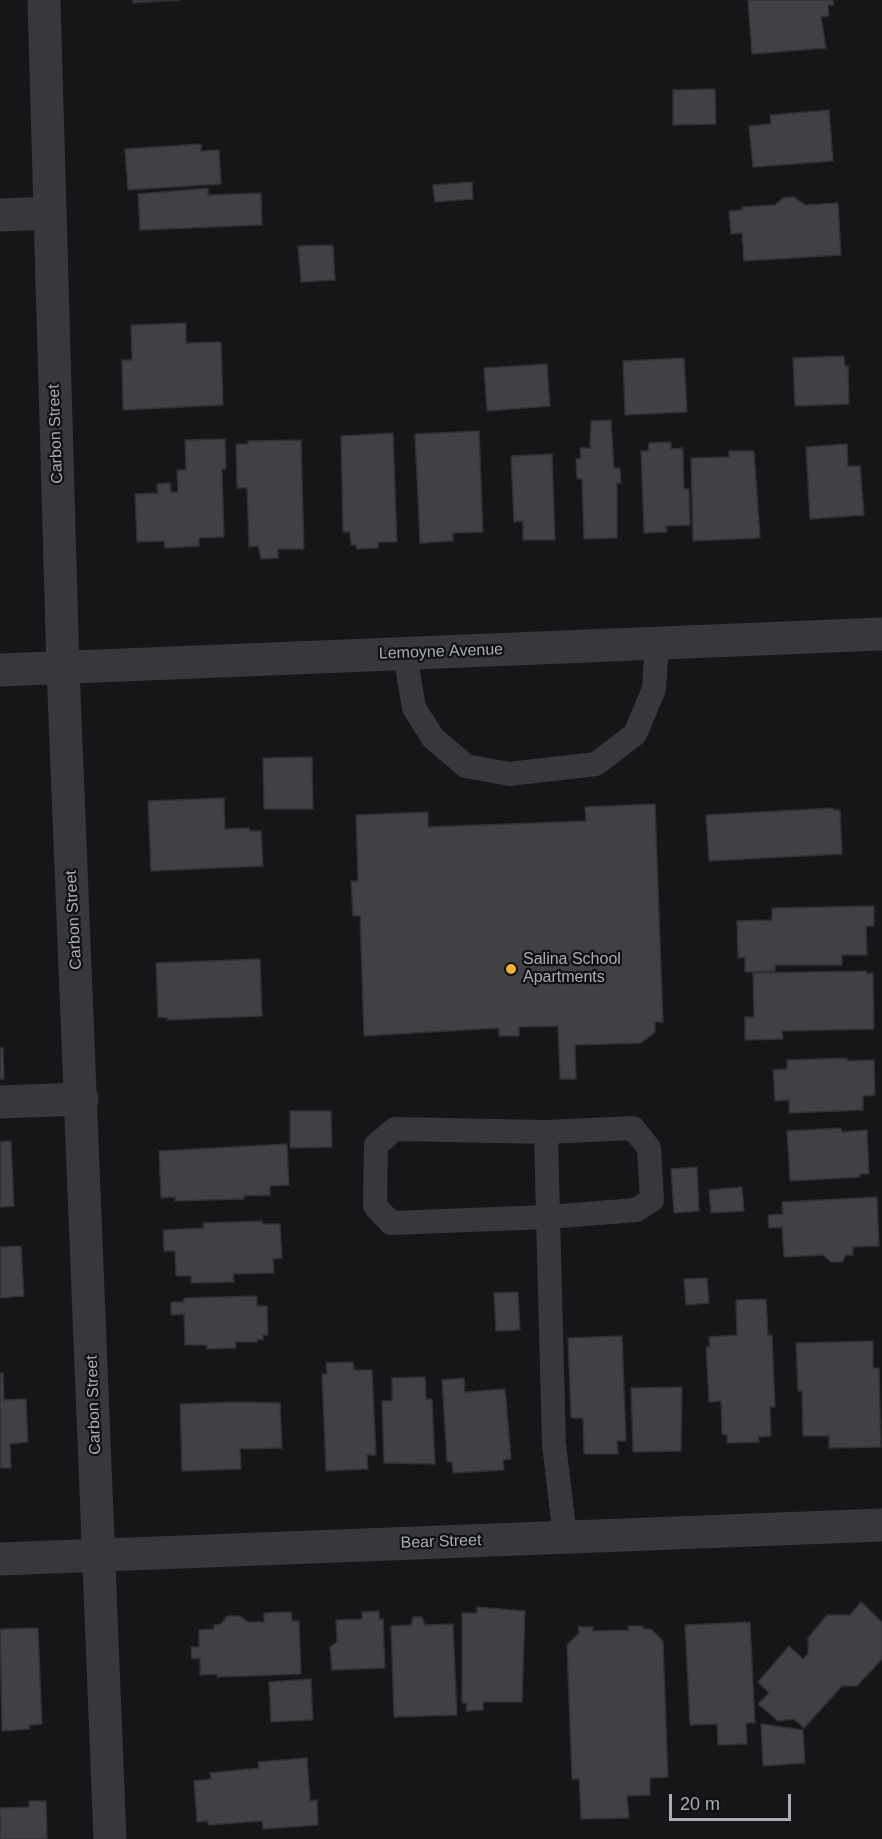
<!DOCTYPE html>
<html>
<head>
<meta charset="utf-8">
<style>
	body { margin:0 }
	#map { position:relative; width:882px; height:1839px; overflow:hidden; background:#161618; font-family:Arial,sans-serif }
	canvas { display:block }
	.scale { position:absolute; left:669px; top:1794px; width:122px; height:27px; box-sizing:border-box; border:3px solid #a8adb8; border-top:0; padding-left:8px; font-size:18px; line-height:21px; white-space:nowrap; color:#a8adb8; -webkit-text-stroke:4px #111113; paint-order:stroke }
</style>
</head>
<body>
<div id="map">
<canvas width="882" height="1839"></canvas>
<div class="scale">20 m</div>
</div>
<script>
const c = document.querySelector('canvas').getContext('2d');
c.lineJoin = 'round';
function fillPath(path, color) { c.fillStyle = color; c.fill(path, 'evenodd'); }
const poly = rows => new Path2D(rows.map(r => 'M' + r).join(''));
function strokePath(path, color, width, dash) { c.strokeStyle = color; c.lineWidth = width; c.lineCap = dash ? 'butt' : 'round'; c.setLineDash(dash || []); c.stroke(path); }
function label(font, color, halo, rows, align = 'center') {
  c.font = font + ' Arial,sans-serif'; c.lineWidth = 4.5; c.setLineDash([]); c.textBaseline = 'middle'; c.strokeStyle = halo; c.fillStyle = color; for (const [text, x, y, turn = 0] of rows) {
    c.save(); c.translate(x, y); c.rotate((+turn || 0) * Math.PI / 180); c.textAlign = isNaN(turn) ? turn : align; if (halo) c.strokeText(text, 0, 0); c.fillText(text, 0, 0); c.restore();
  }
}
const building = poly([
	[133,0,181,0,133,3,133,0],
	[748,0,833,0,834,5,828,5,829,16,821,17,826,48,752,54,748,0],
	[715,89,716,124,673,125,673,90,715,89],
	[829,110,833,161,753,167,749,126,771,124,770,115,829,110],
	[201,144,201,151,219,150,221,184,128,190,125,149,201,144],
	[472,182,473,199,435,202,433,185,472,182],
	[208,188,208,195,261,193,262,225,140,230,138,194,208,188],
	[794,197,805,205,838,203,841,255,744,261,742,233,731,234,729,211,742,210,742,207,775,205,783,198,794,197],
	[333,245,335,280,301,282,298,246,333,245],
	[186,323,186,343,221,342,223,405,123,410,122,360,132,360,131,325,186,323],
	[844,356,845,366,848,366,849,404,795,406,793,358,844,356],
	[684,358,687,412,625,415,623,361,684,358],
	[547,364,550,406,487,411,484,368,547,364],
	[611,420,614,468,620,468,621,483,617,483,617,538,584,539,582,479,577,479,576,459,581,458,580,448,590,448,591,421,611,420],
	[479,431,483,532,453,533,453,541,420,543,415,434,479,431],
	[393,433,397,542,378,542,378,548,357,549,356,545,351,545,350,532,343,532,341,436,393,433],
	[225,439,226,469,222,469,224,537,199,538,199,546,165,548,164,541,137,542,135,494,158,493,157,484,170,483,171,492,178,492,177,470,186,470,185,440,225,439],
	[301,440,304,549,278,549,278,558,261,559,258,546,249,547,247,488,237,488,236,444,248,444,248,441,301,440],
	[671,442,671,449,683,448,684,489,689,489,690,525,666,526,667,532,644,533,641,451,648,451,649,443,671,442],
	[847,444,848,466,860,466,864,515,810,519,806,447,847,444],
	[729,451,754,451,760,538,693,541,691,458,729,457,729,451],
	[552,454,555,540,523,540,523,521,514,522,511,456,552,454],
	[312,757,313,809,264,809,263,758,312,757],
	[224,798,225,829,249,828,250,831,261,831,263,866,151,871,148,801,224,798],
	[655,804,663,1022,655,1022,655,1032,641,1043,575,1045,576,1079,560,1079,558,1026,519,1027,519,1036,499,1036,499,1028,364,1036,360,916,353,916,351,881,358,881,356,815,428,812,428,827,586,821,585,807,655,804],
	[833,808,833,810,840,810,842,854,709,861,706,815,833,808],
	[874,906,874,926,866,926,867,955,842,955,842,965,775,965,775,971,745,972,745,957,738,958,737,921,772,920,772,908,874,906],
	[260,959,262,1016,167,1020,168,1018,158,1017,156,963,260,959],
	[867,971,867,974,873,973,874,1029,782,1031,783,1039,745,1040,745,1017,754,1017,753,973,867,971],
	[0,1048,3,1048,4,1079,0,1079,0,1048],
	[848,1058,847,1061,874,1060,875,1095,863,1096,863,1110,789,1113,789,1100,775,1101,773,1070,787,1069,787,1060,848,1058],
	[290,1111,331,1111,332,1147,290,1148,290,1111],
	[841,1128,842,1132,867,1130,869,1174,860,1174,860,1177,790,1181,787,1131,841,1128],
	[11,1141,14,1206,0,1207,0,1142,11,1141],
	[287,1144,289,1185,270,1186,270,1195,244,1196,244,1199,175,1201,175,1197,161,1198,159,1151,287,1144],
	[697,1167,699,1211,674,1213,671,1169,697,1167],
	[742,1187,744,1211,711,1213,709,1190,742,1187],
	[877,1197,879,1246,853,1247,853,1255,846,1255,842,1262,831,1262,823,1255,784,1257,782,1227,769,1228,768,1215,783,1214,782,1202,877,1197],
	[262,1221,262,1224,280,1224,282,1258,273,1259,274,1273,233,1274,234,1282,191,1283,191,1276,176,1276,175,1251,164,1251,163,1230,204,1228,203,1223,262,1221],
	[21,1246,24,1296,0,1298,0,1247,21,1246],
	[707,1278,709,1303,686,1305,684,1279,707,1278],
	[518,1292,520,1330,496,1331,494,1293,518,1292],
	[257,1296,257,1306,267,1306,268,1335,263,1335,263,1340,257,1339,257,1342,235,1342,236,1348,207,1349,207,1345,185,1345,184,1314,171,1315,171,1302,184,1302,184,1298,257,1296],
	[766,1299,768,1335,772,1335,775,1407,770,1407,771,1436,758,1437,759,1442,727,1443,727,1435,722,1434,721,1401,709,1402,706,1347,710,1347,709,1337,737,1335,736,1300,766,1299],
	[622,1336,626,1441,617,1441,618,1454,584,1454,583,1418,571,1418,568,1338,622,1336],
	[873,1341,873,1368,879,1368,881,1447,829,1448,829,1436,803,1436,802,1391,798,1391,796,1343,873,1341],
	[353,1362,354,1370,372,1370,376,1455,367,1455,368,1469,326,1471,322,1374,327,1374,326,1363,353,1362],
	[0,1373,3,1373,4,1400,26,1399,28,1442,10,1444,11,1468,0,1468,0,1373],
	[425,1377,426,1399,432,1399,435,1464,384,1463,382,1401,392,1401,392,1378,425,1377],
	[464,1378,465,1392,505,1389,511,1459,503,1460,504,1470,453,1473,452,1462,447,1462,442,1380,464,1378],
	[682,1387,681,1451,633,1452,631,1388,682,1387],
	[238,1402,280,1403,282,1448,240,1449,241,1469,182,1471,180,1404,238,1402],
	[861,1602,882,1622,882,1659,857,1686,842,1686,804,1728,794,1719,778,1721,758,1704,769,1693,758,1682,789,1646,803,1659,808,1654,808,1638,827,1615,850,1615,861,1602],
	[477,1607,525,1611,522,1702,483,1702,483,1710,466,1711,467,1703,462,1703,462,1613,477,1613,477,1607],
	[379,1611,379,1619,383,1619,385,1668,332,1670,330,1647,337,1642,336,1620,362,1619,362,1612,379,1611],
	[291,1612,292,1621,299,1621,301,1674,217,1677,217,1674,200,1675,200,1658,192,1659,191,1647,199,1647,199,1630,214,1629,214,1625,221,1624,227,1616,240,1616,248,1622,264,1622,264,1613,291,1612],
	[413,1617,422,1617,425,1625,453,1624,457,1715,394,1717,391,1626,411,1625,413,1617],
	[750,1622,755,1723,746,1723,747,1744,718,1745,717,1724,690,1725,685,1625,750,1622],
	[628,1626,643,1626,643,1629,651,1629,663,1641,668,1777,650,1778,650,1795,627,1796,629,1818,581,1819,579,1779,572,1779,567,1645,579,1633,578,1627,593,1627,593,1631,629,1630,628,1626],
	[38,1628,42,1724,29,1725,30,1729,2,1731,0,1629,38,1628],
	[311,1679,313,1720,271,1722,269,1682,311,1679],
	[761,1724,803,1730,805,1763,763,1766,761,1724],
	[307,1758,310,1801,317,1800,318,1825,263,1829,262,1821,208,1825,208,1821,197,1822,194,1781,211,1779,210,1773,259,1768,258,1762,307,1758],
	[29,1801,46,1801,47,1839,0,1839,0,1808,29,1807,29,1801]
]);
fillPath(building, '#404145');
strokePath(building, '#303034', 1.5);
strokePath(poly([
	[405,654,414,708,433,738,466,766,509,774,596,764,635,734,654,689,657,643],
	[546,1132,395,1129,376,1145,375,1206,391,1223,548,1217,636,1210,652,1200,649,1148,633,1128,546,1132,548,1217,554,1444,565,1537]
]), '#37383d', 24);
strokePath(poly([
	[44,0,63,668,110,1839],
	[0,215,50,213],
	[0,670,882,634],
	[0,1102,82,1099],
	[0,1559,882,1525]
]), '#37383d', 33);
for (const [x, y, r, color] of [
	[511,969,6,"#f2b134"]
]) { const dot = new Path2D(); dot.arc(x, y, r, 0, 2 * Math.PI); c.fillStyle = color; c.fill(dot); strokePath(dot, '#111113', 2); }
label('16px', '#a8adb8', '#111113', [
	["Carbon Street",56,434,-92],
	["Lemoyne Avenue",441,652,-2],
	["Carbon Street",74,920,-93],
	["Carbon Street",94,1405,-92],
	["Bear Street",441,1542,-2]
]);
label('16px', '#a8adb8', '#111113', [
	["Salina School",523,960],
	["Apartments",523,978]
], 'left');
</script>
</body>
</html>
